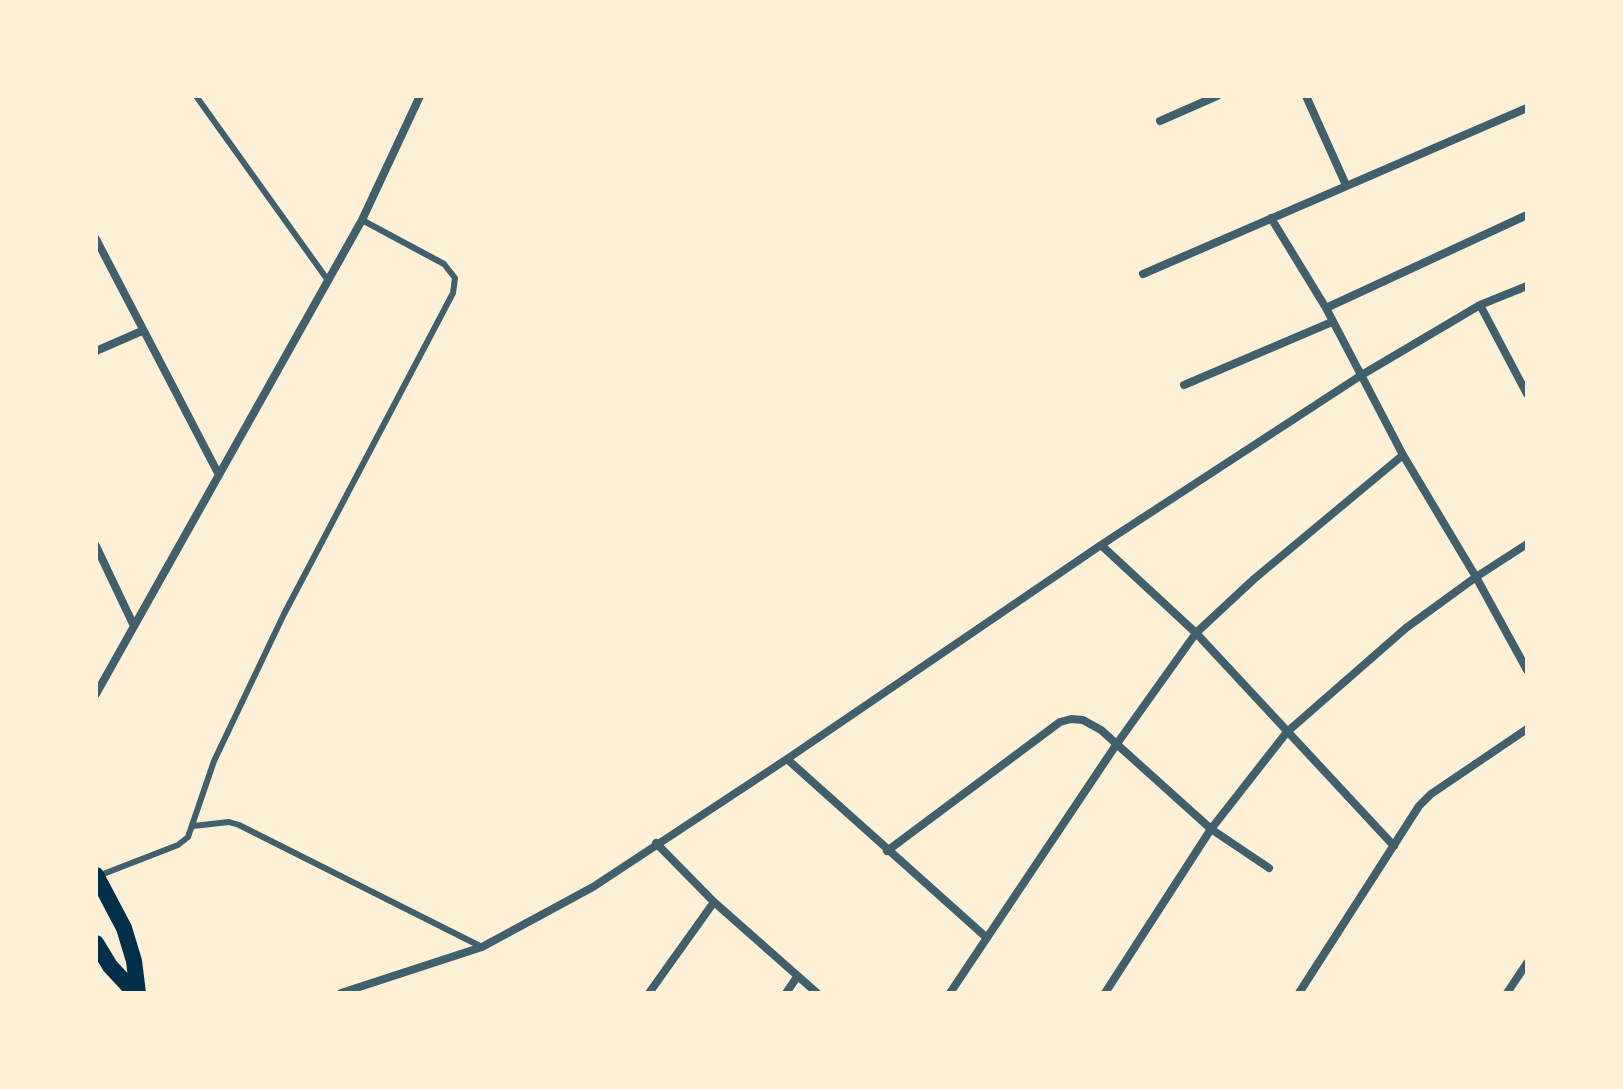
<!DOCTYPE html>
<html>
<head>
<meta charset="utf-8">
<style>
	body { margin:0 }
	#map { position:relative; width:1623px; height:1089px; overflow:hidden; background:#fdf0d5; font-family:Raleway,sans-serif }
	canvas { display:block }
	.frame { position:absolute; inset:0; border:98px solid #fdf0d5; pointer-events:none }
</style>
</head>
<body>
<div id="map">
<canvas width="1623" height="1089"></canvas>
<div class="frame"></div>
</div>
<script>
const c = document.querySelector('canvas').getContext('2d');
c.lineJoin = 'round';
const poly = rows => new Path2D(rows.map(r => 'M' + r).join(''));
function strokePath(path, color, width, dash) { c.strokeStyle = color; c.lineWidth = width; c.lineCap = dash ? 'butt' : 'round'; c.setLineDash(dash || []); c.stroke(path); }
strokePath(poly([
	[196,96,327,279],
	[193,826,229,822,239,825,482,947],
	[98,876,178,845,188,837,214,761,284,614,453,293,455,278,444,264,362,220]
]), '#3f606c', 6);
strokePath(poly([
	[1306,96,1346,185],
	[1160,121,1217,96],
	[1271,218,1326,308,1403,455,1476,577,1527,670],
	[96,239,219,475],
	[1143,274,1527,108],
	[1480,305,1527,394],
	[1326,308,1527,215],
	[96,351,142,331],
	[1184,385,1332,322],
	[1101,545,1196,633,1394,846],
	[96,546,134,626],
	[96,694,362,220,420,96],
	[787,759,987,938],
	[656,843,714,902,817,993],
	[887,851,1060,722,1071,719,1083,720,1101,730,1211,829,1269,868],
	[341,993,482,947,593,887,787,759,1101,545,1360,376,1480,305,1527,286],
	[649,993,714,902],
	[786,993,797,977],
	[950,993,1116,745,1196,633,1254,579,1403,455],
	[1105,993,1211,829,1287,732,1406,628,1476,577,1527,544],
	[1299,993,1419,806,1431,794,1527,729],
	[1507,993,1527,963]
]), '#3f606c', 8);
strokePath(poly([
	[96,875,124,928,134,961,138,993],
	[96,943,110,966,135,993]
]), '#003049', 16);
</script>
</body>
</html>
